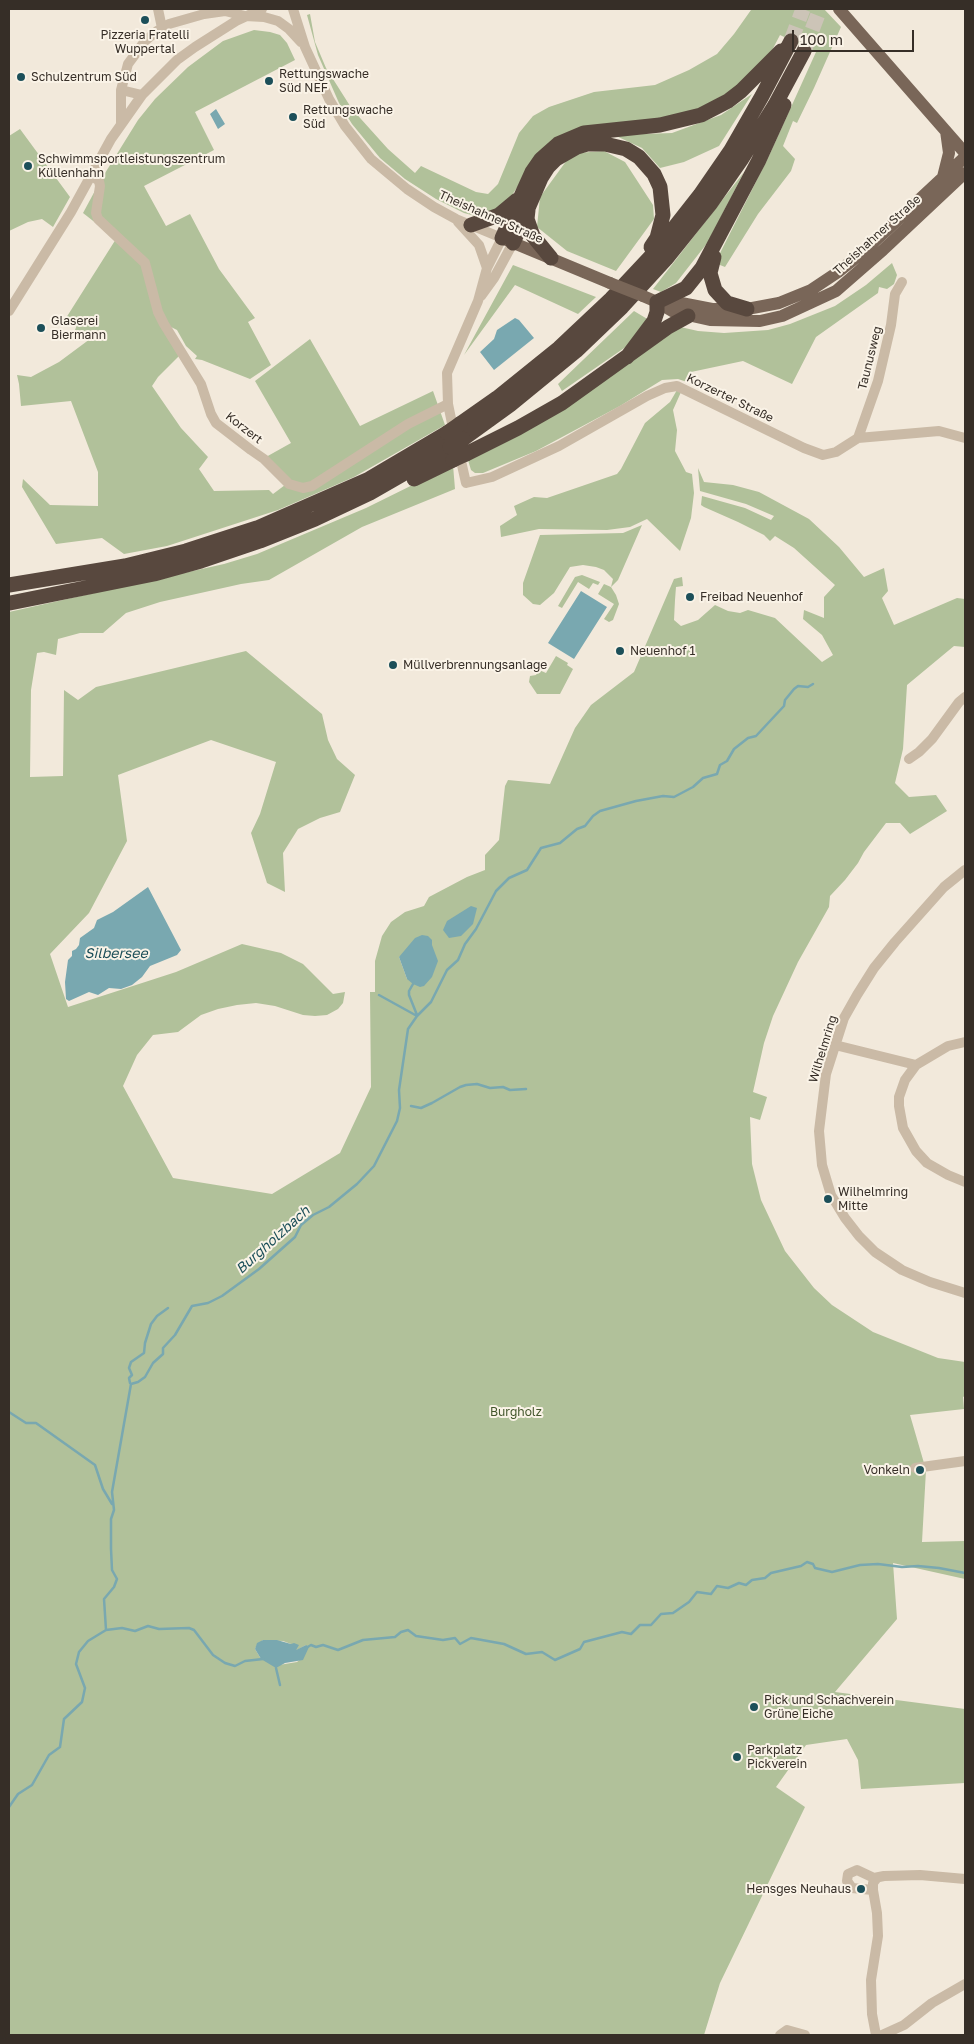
<!DOCTYPE html>
<html>
<head>
<meta charset="utf-8">
<style>
	body { margin:0 }
	#map { position:relative; width:974px; height:2044px; overflow:hidden; background:#f2e9db; font-family:"Golos Text",sans-serif }
	canvas { display:block }
	.frame { position:absolute; inset:0; border:10px solid #362e27; pointer-events:none }
	.scale { position:absolute; left:792px; top:30px; width:122px; height:22px; box-sizing:border-box; border:2px solid #362e27; border-top:0; padding-left:6px; font-size:15px; line-height:18px; white-space:nowrap; color:#362e27; -webkit-text-stroke:4px #faf3e7; paint-order:stroke }
</style>
</head>
<body>
<div id="map">
<canvas width="974" height="2044"></canvas>
<div class="frame"></div>
<div class="scale">100 m</div>
</div>
<script>
const c = document.querySelector('canvas').getContext('2d');
c.lineJoin = 'round';
function fillPath(path, color) { c.fillStyle = color; c.fill(path, 'evenodd'); }
const poly = rows => new Path2D(rows.map(r => 'M' + r).join(''));
function strokePath(path, color, width, dash) { c.strokeStyle = color; c.lineWidth = width; c.lineCap = dash ? 'butt' : 'round'; c.setLineDash(dash || []); c.stroke(path); }
function label(font, color, halo, rows, align = 'center') {
  c.font = font + ' "Golos Text",sans-serif'; c.lineWidth = 4; c.setLineDash([]); c.textBaseline = 'middle'; c.strokeStyle = halo; c.fillStyle = color; for (const [text, x, y, turn = 0] of rows) {
    c.save(); c.translate(x, y); c.rotate((+turn || 0) * Math.PI / 180); c.textAlign = isNaN(turn) ? turn : align; if (halo) c.strokeText(text, 0, 0); c.fillText(text, 0, 0); c.restore();
  }
}
fillPath(poly([
	[750,9,824,9,841,27,814,88,797,123,793,121,783,146,795,159,791,171,758,214,725,267,715,263,768,158,816,52,780,35,768,58,742,85,686,116,619,124,520,183,508,201,483,218,464,213,436,199,405,179,380,158,352,124,339,103,318,55,307,15,310,14,315,42,326,68,352,109,388,149,415,173,421,166,476,192,488,194,498,184,519,133,533,116,549,107,594,92,655,85,689,70,717,54,734,34,751,10],
	[254,30,270,32,280,35,287,43,295,60,195,112,214,150,144,186,166,226,190,214,219,269,255,318,248,322,271,365,250,379,202,360,195,359,197,356,186,346,177,330,169,326,162,314,153,278,107,225,99,213,102,178,138,120,155,99,188,67,223,41],
	[752,94,719,146,684,162,660,168,642,148,614,135,672,133,721,115],
	[20,129,70,197,53,227,42,219,28,222,9,231,9,136],
	[604,151,625,162,653,205,654,219,616,271,567,251,537,227,540,197,567,160,577,153],
	[744,172,708,242,676,283,661,292,653,289],
	[97,187,97,224,83,213],
	[116,239,143,264,180,355,158,377,152,386,181,428,208,457,199,469,214,491,269,490,273,494,289,482,266,457,291,443,255,381,310,339,360,426,433,391,445,425,354,477,278,510,167,546,124,554,102,538,56,544,22,487,23,479,50,505,98,506,98,472,71,401,21,406,19,384,17,375,31,377,59,362,90,339,75,330,77,325,66,318],
	[892,263,897,275,894,284,887,289,879,287,878,293,816,337,792,384,743,361,691,372,691,378,687,382,678,379,662,380,620,406,536,451,483,473,475,473,471,470,467,457,676,326,698,331,724,333,768,330,790,324,835,306,866,285],
	[513,265,596,297,578,314,515,285,464,355],
	[634,311,649,320,630,344,562,391,558,384],
	[677,390,681,392,673,410,677,430,675,451,686,472,692,474,694,493,691,518,680,551,647,519,630,527,607,530,539,529,501,537,500,526,517,515,514,506,534,497,547,498,617,474,621,469,645,423,670,402],
	[453,465,455,489,362,527,269,580,241,584,160,602,126,613,103,633,80,633,58,639,56,655,44,652,37,653,31,690,30,777,63,776,64,690,78,700,96,687,246,651,322,714,328,740,337,759,355,775,340,812,320,818,298,829,283,853,285,892,267,883,251,833,260,814,276,762,211,740,118,775,127,841,89,913,50,954,68,1007,176,972,242,944,281,953,303,964,333,994,345,992,343,1003,338,1009,327,1015,315,1016,303,1015,275,1006,256,1003,237,1005,218,1009,201,1015,178,1032,153,1035,137,1055,123,1086,173,1178,272,1194,340,1153,371,1087,370,992,375,992,375,961,382,936,391,922,405,912,424,906,429,897,467,877,485,870,485,855,499,840,505,786,508,780,550,784,575,728,591,705,634,672,674,579,682,577,683,586,676,587,675,600,674,620,681,626,698,620,715,605,728,611,740,613,748,610,775,618,822,662,833,655,822,635,803,619,804,610,824,618,824,597,835,585,794,548,775,536,770,541,764,535,738,522,704,507,701,505,702,496,745,508,771,520,774,516,746,504,700,491,698,468,704,482,733,485,759,492,809,519,839,547,864,577,884,568,888,591,882,598,894,625,957,598,965,599,965,647,954,646,907,685,903,749,895,783,909,797,936,795,947,811,910,834,900,823,886,823,864,852,858,863,845,880,830,896,829,907,798,962,773,1016,764,1043,753,1092,767,1097,760,1120,750,1117,752,1164,761,1200,785,1251,814,1288,832,1305,873,1332,938,1358,965,1362,965,1396,963,1397,964,1409,910,1415,926,1470,922,1542,965,1541,965,1579,893,1563,897,1619,835,1692,965,1709,965,1783,861,1789,858,1760,847,1739,806,1745,776,1787,805,1807,720,1983,704,2035,9,2035,9,612,224,564,257,554,366,508],
	[432,940,432,945,407,979,399,957],
	[263,1640,283,1641,291,1644,295,1651,306,1645,304,1656,297,1662,279,1665,261,1659,255,1649,257,1645],
	[642,525,618,580,611,587,616,595,619,604,613,620,609,622,604,619,614,604,598,594,604,584,611,587,613,579,604,570,596,567,583,565,570,567,554,593,540,605,533,604,523,595,523,583,540,535,623,533],
	[582,575,600,582,598,585,593,583,589,589,578,582,562,608,558,606,575,577],
	[556,656,568,663,567,665,573,669,560,694,537,694,529,682,530,676,536,675,539,670,546,673]
]), '#b1c19a');
fillPath(poly([
	[216,109,225,124,218,129,210,114],
	[515,318,519,320,534,338,494,370,480,352,494,339,497,330],
	[581,591,607,607,574,659,548,643],
	[148,887,181,950,177,955,150,966,142,977,132,985,121,989,109,988,98,995,89,992,69,1001,66,999,65,982,68,960,72,956,72,951,76,949,79,945,80,938,94,928,97,920,113,912],
	[471,906,477,908,473,924,461,936,449,938,443,930,447,921],
	[422,935,428,936,432,940,432,945,438,961,432,977,424,986,420,987,413,984,407,979,399,957,415,938],
	[263,1640,277,1640,291,1644,294,1643,299,1645,296,1650,306,1645,309,1647,303,1660,285,1663,276,1668,261,1659,255,1649,257,1643]
]), '#79a8b0');
strokePath(poly([
	[413,984,409,991,409,995,417,1015],
	[379,995,417,1016],
	[411,1106,421,1108,432,1103,460,1087,466,1085,477,1084,490,1088,503,1087,510,1090,526,1089],
	[130,1383,129,1378,132,1375,129,1368,131,1362,144,1353,145,1343,151,1324,157,1316,168,1308],
	[9,1412,26,1423,36,1423,95,1465,103,1489,112,1504],
	[106,1630,122,1628,135,1631,148,1626,159,1629,189,1628,194,1630,213,1655,225,1663,235,1666,245,1661,263,1659],
	[306,1648,311,1645,316,1647,323,1645,338,1650,363,1640,395,1637,401,1632,408,1630,416,1636,443,1640,455,1638,460,1644,471,1638,504,1644,526,1654,542,1652,555,1660,580,1649,584,1642,622,1632,631,1634,640,1625,651,1625,661,1614,673,1613,689,1602,697,1592,711,1594,717,1586,728,1588,739,1583,746,1585,752,1580,765,1578,771,1573,801,1566,807,1562,813,1564,815,1568,832,1572,860,1565,878,1564,902,1567,918,1566,939,1568,965,1573],
	[276,1668,280,1685],
	[9,1807,18,1794,32,1785,49,1755,60,1747,64,1719,82,1702,85,1688,76,1664,79,1652,88,1641,106,1630,104,1599,114,1587,117,1579,112,1570,111,1549,111,1519,114,1510,112,1492,131,1384,138,1382,145,1377,153,1363,163,1354,163,1348,175,1335,192,1306,208,1303,222,1296,259,1269,295,1237,301,1225,313,1215,329,1207,357,1184,374,1166,397,1121,400,1108,399,1090,408,1029,417,1016,431,1002,447,970,458,960,465,944,476,929,496,891,509,878,527,870,541,848,560,843,577,829,585,826,593,816,600,811,636,801,663,796,674,797,693,787,703,778,717,774,720,765,727,761,734,749,748,738,756,736,784,706,785,700,794,689,798,686,808,687,813,684]
]), '#79a8b0', 2.5);
strokePath(poly([
	[791,41,803,9],
	[804,51,820,9]
]), '#ccc4b7', 15, [15, 8]);
strokePath(poly([
	[158,9,162,28],
	[293,9,305,47,329,99,345,126,371,159,407,189,434,207,456,219,502,238,487,268,478,301,447,373,448,404,454,433],
	[121,90,142,95],
	[121,123,121,90,128,64,145,41,157,31,169,24,204,14,225,11,245,16,264,17,278,21,289,29,301,42],
	[91,175,99,181,100,186,96,213,98,219,145,263,158,312,164,324,201,384,211,414,216,423,251,450,264,459,289,484,303,488,312,486,408,424,448,404],
	[458,222,479,245,487,268],
	[481,296,494,278,513,243],
	[9,311,71,212,111,139,142,95,177,60,195,47,236,21,262,9],
	[858,438,878,381,891,325,895,294,902,282],
	[459,452,466,483,492,477,559,446,647,396,665,388,677,386,804,448,823,455,836,452,858,438,939,431,965,438],
	[909,759,919,752,932,739,959,702,965,697],
	[965,870,944,887,895,942,874,968,857,995,844,1018,826,1074,819,1131,822,1165,831,1195,845,1218,859,1236,875,1252,902,1270,930,1282,965,1293],
	[965,1042,948,1046,916,1065,905,1080,899,1097,899,1106,903,1128,916,1151,927,1163,948,1175,965,1182],
	[835,1045,916,1065],
	[915,1468,965,1461],
	[873,1890,852,1888,847,1881,848,1874,857,1870,874,1878,884,1876,920,1875,965,1879],
	[780,2035,787,2030,805,2035],
	[876,2035,872,2014,871,1980,878,1936,877,1913,873,1890,873,1883,877,1878],
	[882,2035,904,2025,932,2003,965,1984]
]), '#cabaa6', 10);
strokePath(poly([
	[839,9,965,153],
	[943,177,949,153,946,131],
	[504,239,610,283],
	[643,296,657,302,674,312,710,320,760,321,782,316,836,291,883,250,965,173],
	[657,302,676,302,712,309,747,309,779,303,811,290,838,272,863,252,965,157]
]), '#796658', 12);
strokePath(poly([
	[528,210,527,219,533,236,551,258],
	[471,225,499,215,517,200],
	[502,238,532,172,541,159,558,144,584,133,660,125,701,115,728,101,741,91,781,51],
	[513,243,541,178,548,167,556,159,577,147,587,144,605,144,626,149,639,157,654,174,660,187,663,215,657,238,651,247],
	[714,257,710,273,715,290,727,303,747,309],
	[627,357,654,321,657,312,657,302,686,288,702,268,759,160,784,105],
	[460,424,497,398,559,348,611,299,656,251,700,195,731,150,762,96,791,41],
	[463,439,510,405,576,351,622,307,666,259,711,203,741,160,775,105,804,51],
	[466,454,518,428,562,403,668,327,688,316],
	[414,479,453,460],
	[9,585,125,566,186,551,257,528,369,479,447,433],
	[10,603,154,574,201,561,260,541,315,519,370,493,450,447]
]), '#58483e', 15);
strokePath(poly([
	[610,283,643,296]
]), '#796658', 12);
strokePath(poly([
	[447,433,460,424],
	[450,447,463,439],
	[453,460,466,454]
]), '#58483e', 15);
for (const [x, y, r, color] of [
	[145,20,5,"#1c4f59"],
	[21,77,5,"#1c4f59"],
	[269,81,5,"#1c4f59"],
	[293,117,5,"#1c4f59"],
	[28,166,5,"#1c4f59"],
	[41,328,5,"#1c4f59"],
	[690,597,5,"#1c4f59"],
	[620,651,5,"#1c4f59"],
	[393,665,5,"#1c4f59"],
	[828,1199,5,"#1c4f59"],
	[920,1470,5,"#1c4f59"],
	[754,1707,5,"#1c4f59"],
	[737,1757,5,"#1c4f59"],
	[861,1889,5,"#1c4f59"]
]) { const dot = new Path2D(); dot.arc(x, y, r, 0, 2 * Math.PI); c.fillStyle = color; c.fill(dot); strokePath(dot, '#faf3e7', 2); }
label('12px', '#362e27', '#faf3e7', [
	["Pizzeria Fratelli",145,35,"center"],
	["Wuppertal",145,49,"center"],
	["Rettungswache",279,74],
	["Süd NEF",279,88],
	["Schulzentrum Süd",31,77],
	["Rettungswache",303,110],
	["Süd",303,124],
	["Schwimmsportleistungszentrum",38,159],
	["Küllenhahn",38,173],
	["Glaserei",51,321],
	["Biermann",51,335],
	["Freibad Neuenhof",700,597],
	["Neuenhof 1",630,651],
	["Müllverbrennungsanlage",403,665],
	["Wilhelmring",838,1192],
	["Mitte",838,1206],
	["Vonkeln",910,1470,"right"],
	["Pick und Schachverein",764,1700],
	["Grüne Eiche",764,1714],
	["Parkplatz",747,1750],
	["Pickverein",747,1764],
	["Hensges Neuhaus",851,1889,"right"]
], 'left');
label('12px', '#362e27', '#faf3e7', [
	["Theishahner Straße",491,217,24],
	["Theishahner Straße",877,235,-42],
	["Taunusweg",870,358,-76],
	["Korzerter Straße",730,398,26],
	["Korzert",244,428,38],
	["Wilhelmring",823,1049,-73]
]);
label('12px', '#42552b', '#faf3e7', [
	["Burgholz",516,1412]
]);
label('italic 14px', '#1c4f59', '#faf3e7', [
	["Silbersee",116,954],
	["Burgholzbach",273,1240,-42]
]);
</script>
</body>
</html>
